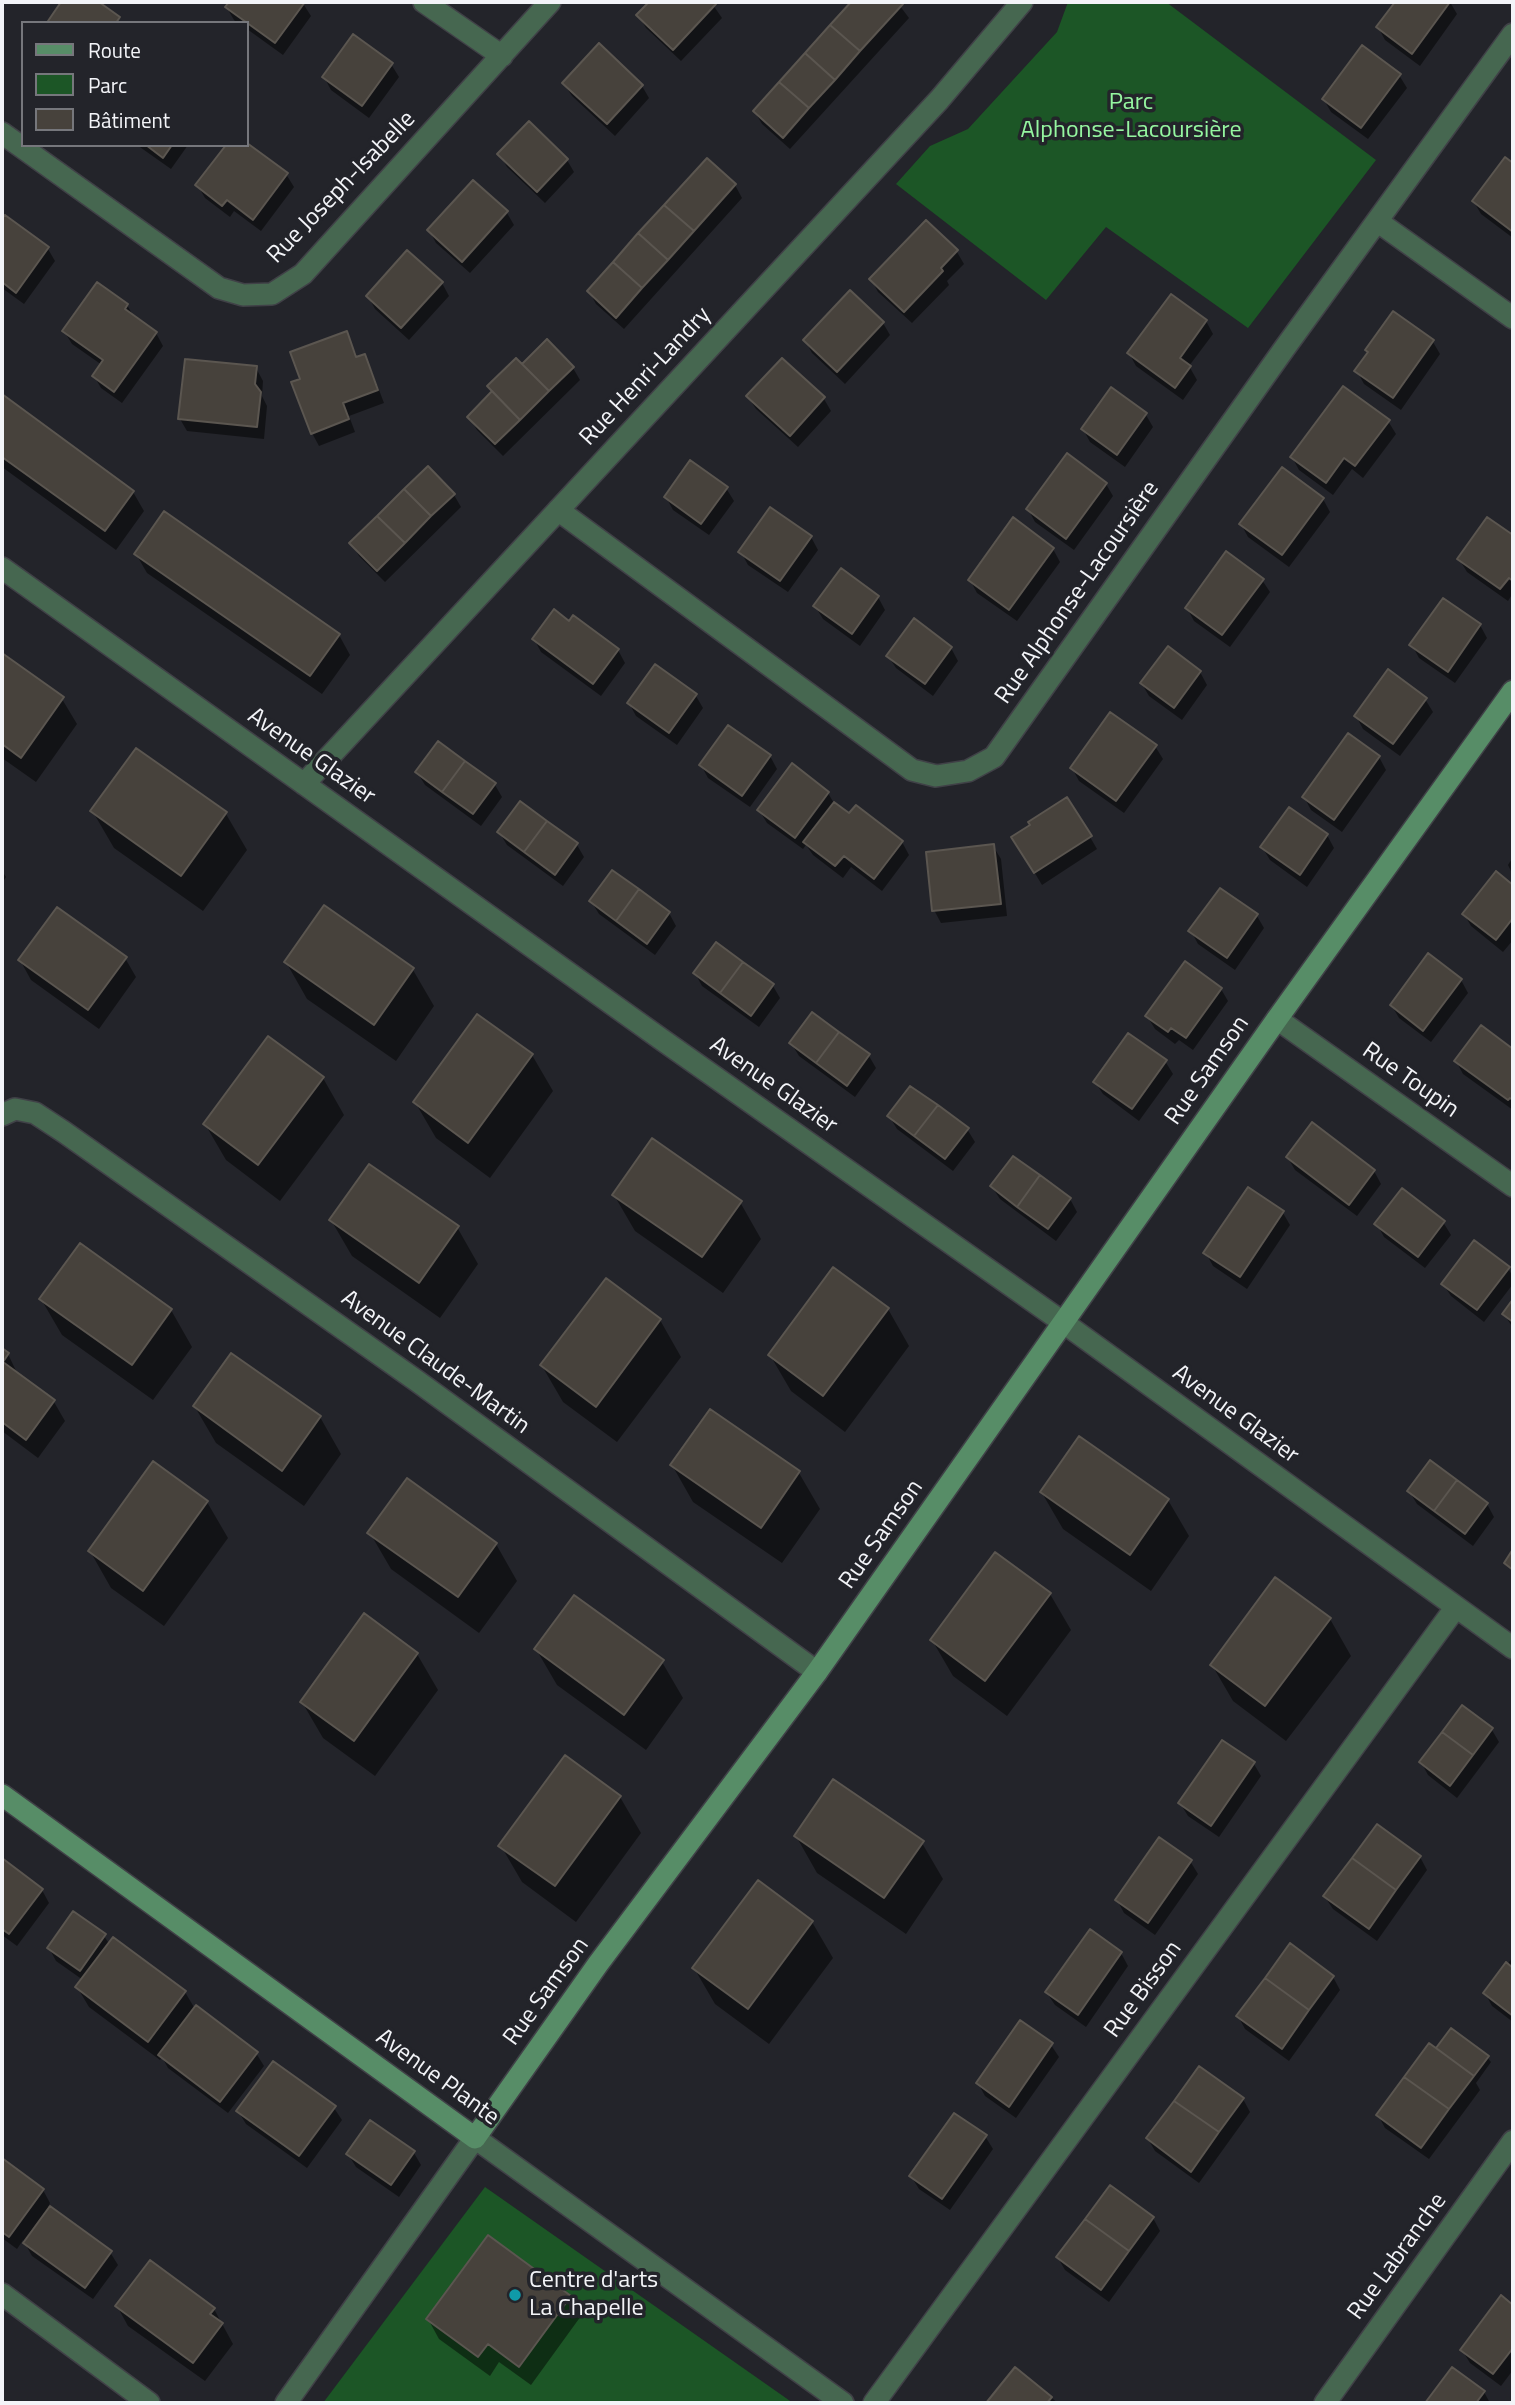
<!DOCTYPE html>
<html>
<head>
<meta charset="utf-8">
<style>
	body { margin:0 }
	#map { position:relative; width:1515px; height:2405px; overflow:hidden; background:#23242a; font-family:"Titillium Web",sans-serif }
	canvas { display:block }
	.frame { position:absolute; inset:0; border:4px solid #f3f4f8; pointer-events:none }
	.legend { position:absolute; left:21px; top:21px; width:228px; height:126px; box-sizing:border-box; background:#23242a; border:2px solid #76777c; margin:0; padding:9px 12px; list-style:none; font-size:21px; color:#f3f4f8 }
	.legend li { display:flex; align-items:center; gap:14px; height:35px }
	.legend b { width:35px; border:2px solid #76777c }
</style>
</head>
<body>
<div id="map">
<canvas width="1515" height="2405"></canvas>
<div class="frame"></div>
<ul class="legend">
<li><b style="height:9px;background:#578d67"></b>Route</li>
<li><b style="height:19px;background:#1c5626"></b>Parc</li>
<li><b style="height:19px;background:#47423c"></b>Bâtiment</li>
</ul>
</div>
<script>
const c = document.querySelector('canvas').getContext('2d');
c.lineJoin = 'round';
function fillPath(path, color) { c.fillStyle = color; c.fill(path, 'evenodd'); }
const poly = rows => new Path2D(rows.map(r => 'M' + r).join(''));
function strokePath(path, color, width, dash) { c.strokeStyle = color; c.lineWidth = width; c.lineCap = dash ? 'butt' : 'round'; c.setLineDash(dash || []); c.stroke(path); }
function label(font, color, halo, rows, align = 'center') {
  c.font = font + ' "Titillium Web",sans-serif'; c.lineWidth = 7; c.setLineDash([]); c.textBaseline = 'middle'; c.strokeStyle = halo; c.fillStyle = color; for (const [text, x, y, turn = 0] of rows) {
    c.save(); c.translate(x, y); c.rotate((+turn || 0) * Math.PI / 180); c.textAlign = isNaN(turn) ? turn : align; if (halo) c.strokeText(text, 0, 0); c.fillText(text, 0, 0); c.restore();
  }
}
fillPath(poly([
	[1068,2,1166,2,1376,160,1248,328,1106,227,1046,300,896,184,930,146,968,129,1057,32],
	[485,2187,793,2403,323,2403]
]), '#1c5626');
fillPath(poly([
	[231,2,302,2,311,16,283,55,247,29,247,23,237,23,234,20,227,8],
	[651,2,711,2,722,18,681,61,646,28,638,15],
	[854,2,897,2,909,18,790,149,762,124,755,112],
	[1397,2,1450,2,1457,14,1420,66,1385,40,1378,27],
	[391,64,399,77,369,118,331,90,324,77],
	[1399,75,1407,88,1368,139,1331,112,1324,100],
	[564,84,642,86,649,98,615,136,572,96],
	[137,145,188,145,171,169],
	[228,145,247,145,286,174,294,187,261,231,234,211,230,217,205,198,198,186],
	[500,155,567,160,574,172,545,203,507,167],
	[1505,159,1513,165,1513,238,1481,214,1474,202],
	[474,182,507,213,514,225,470,273,436,243,429,230],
	[735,185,742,198,624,329,596,304,589,291],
	[5,217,48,249,55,261,24,304,2,288,2,221],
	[926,222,957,252,964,264,947,281,949,285,912,323,878,292,871,279],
	[442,283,449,296,409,340,375,309,368,296],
	[127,305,134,317,156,333,163,346,122,403,101,388,94,376,102,365,72,344,64,331],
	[1206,321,1213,334,1189,366,1197,380,1183,400,1136,366,1129,353],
	[883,323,890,335,845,384,812,353,805,340],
	[346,333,358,358,364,356,371,369,384,403,349,416,355,432,319,446,312,433,302,380],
	[547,342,573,368,580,380,503,456,477,430,469,417],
	[1433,342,1440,354,1401,410,1364,384,1357,371,1369,354,1367,350],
	[782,361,824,399,831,411,798,447,756,409,748,397],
	[256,368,263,381,262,396,267,406,264,439,187,431,180,419],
	[2,396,133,492,144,511,116,550,2,467],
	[1146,415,1153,427,1125,467,1090,442,1083,429],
	[1388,421,1396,434,1363,478,1352,469,1333,495,1299,470,1292,457],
	[1106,484,1113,496,1074,550,1035,522,1028,509],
	[726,488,734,501,709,535,673,510,666,497],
	[454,495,461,507,385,582,359,556,351,543],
	[1323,499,1330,512,1289,567,1248,537,1241,524],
	[1487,519,1513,538,1513,593,1508,601,1467,572,1459,559],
	[811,537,818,550,788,592,748,565,741,552],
	[1053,549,1060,562,1017,621,977,593,970,580],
	[136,554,339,635,350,655,322,694,147,573],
	[1262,580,1270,592,1230,647,1194,621,1187,608],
	[878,597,885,610,860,646,823,619,815,606],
	[569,623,618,650,625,663,601,696,541,652,534,639],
	[1480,625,1487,638,1455,683,1419,658,1412,645],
	[951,648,958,661,933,696,896,668,888,656],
	[2,655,62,699,77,724,36,782,2,758],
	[1200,672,1207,685,1182,720,1149,696,1142,684],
	[696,696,703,708,677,745,636,716,629,703],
	[1425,699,1433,712,1400,756,1363,729,1356,716],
	[1348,735,1379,757,1386,770,1342,832,1311,810,1304,797],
	[1155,746,1163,759,1124,813,1079,781,1072,768],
	[136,750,226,814,247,850,203,911,114,848,93,812],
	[770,756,777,769,750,807,708,778,701,765],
	[417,772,495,785,502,797,481,826,425,785],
	[828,793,835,805,850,815,856,807,902,842,909,855,882,891,851,867,843,878,813,855,806,845,803,849,767,823,759,810],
	[521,804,577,845,584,857,563,886,507,845,499,832],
	[1327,835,1334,848,1307,887,1270,860,1262,847],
	[1090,837,1097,849,1042,885,1021,850],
	[993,846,1001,859,1007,916,941,923,934,910],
	[1513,857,1513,875,1508,865],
	[2,871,6,877,2,883],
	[1496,873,1513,887,1513,940,1503,952,1471,926,1464,914],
	[591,901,669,913,676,926,655,955,599,914],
	[1257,916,1264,928,1235,970,1198,944,1191,931],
	[125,958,136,977,99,1029,31,980,20,960],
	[286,962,413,970,434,1006,396,1061,307,999],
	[695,973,773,986,780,998,759,1027,702,986],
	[1461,980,1468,993,1431,1042,1399,1018,1392,1006],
	[1221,989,1228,1001,1193,1050,1179,1040,1175,1044,1155,1029,1147,1016],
	[813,1014,869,1056,876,1068,855,1097,799,1056,791,1043],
	[1481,1028,1513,1051,1513,1110,1463,1074,1456,1061],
	[532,1055,553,1091,490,1178,436,1138,415,1102],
	[1165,1061,1173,1074,1139,1121,1103,1094,1095,1082],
	[323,1078,344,1115,280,1201,226,1160,205,1124],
	[889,1116,967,1129,975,1142,953,1171,897,1129],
	[1288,1158,1374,1171,1381,1184,1357,1216,1295,1170],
	[992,1187,1070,1199,1077,1212,1056,1241,1000,1199],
	[614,1195,740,1202,761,1239,723,1293,635,1231],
	[1283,1213,1290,1225,1247,1289,1213,1266,1206,1253],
	[331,1220,457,1227,478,1264,440,1318,352,1256],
	[1443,1222,1451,1235,1425,1268,1384,1237,1377,1224],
	[1508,1268,1513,1277,1513,1284,1484,1322,1451,1296,1443,1284],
	[41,1299,171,1310,192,1347,153,1400,62,1335],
	[1513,1302,1513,1328,1504,1314],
	[888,1309,909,1346,845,1432,791,1391,770,1355],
	[660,1320,681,1357,617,1442,563,1402,542,1366],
	[2,1350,8,1354,18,1375,54,1402,65,1421,38,1458,2,1431],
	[195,1407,320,1417,341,1454,304,1506,216,1443],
	[672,1465,799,1473,820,1509,782,1563,693,1502],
	[1409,1491,1487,1504,1494,1517,1473,1546,1417,1504],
	[1042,1493,1168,1500,1189,1536,1151,1591,1063,1529],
	[207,1502,228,1538,164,1626,111,1588,90,1551],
	[370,1533,496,1544,517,1581,479,1633,391,1569],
	[1050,1594,1071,1630,1007,1716,953,1676,932,1640],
	[1330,1619,1351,1656,1286,1741,1233,1701,1212,1665],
	[536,1649,662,1662,683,1698,646,1750,557,1685],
	[417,1654,438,1690,375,1776,323,1738,302,1702],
	[1463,1707,1492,1730,1499,1742,1457,1798,1428,1775,1421,1762],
	[1223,1742,1254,1764,1261,1776,1219,1837,1188,1816,1180,1803],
	[620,1797,641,1833,576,1922,522,1882,501,1846],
	[796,1836,922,1843,943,1879,906,1934,817,1873],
	[1420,1857,1427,1870,1377,1941,1333,1909,1325,1897],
	[2,1861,42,1890,49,1903,17,1946,2,1935],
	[1190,1861,1198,1874,1155,1935,1124,1913,1117,1900],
	[812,1922,833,1958,769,2044,715,2004,694,1968],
	[104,1936,110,1945,185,1992,195,2009,256,2053,264,2066,228,2113,168,2068,162,2057,160,2060,89,2007,77,1987,83,1980,56,1961,49,1948],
	[1121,1953,1128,1966,1086,2027,1055,2005,1047,1993],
	[1513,1957,1513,2022,1492,2006,1485,1993],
	[1333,1977,1340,1990,1289,2061,1245,2029,1238,2016],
	[1051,2045,1059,2057,1016,2118,985,2096,978,2083],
	[1438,2048,1487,2057,1491,2062,1476,2083,1480,2090,1429,2159,1385,2128,1378,2115,1441,2054],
	[1243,2099,1250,2112,1199,2183,1155,2151,1148,2139],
	[334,2108,342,2120,307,2168,246,2124,238,2111],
	[985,2136,993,2149,950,2210,919,2189,911,2176],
	[414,2153,421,2165,399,2197,356,2167,348,2154],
	[2,2160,43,2190,50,2203,48,2207,110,2252,118,2265,93,2299,32,2256,23,2240,17,2249,2,2238],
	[1153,2218,1160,2231,1109,2302,1065,2270,1058,2258],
	[570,2297,581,2316,531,2385,499,2362,490,2376,439,2339,428,2319],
	[1501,2298,1513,2307,1513,2370,1501,2386,1470,2363,1462,2350],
	[117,2306,214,2309,233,2344,205,2381,128,2326],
	[1015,2369,1058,2403,989,2403],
	[1452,2369,1484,2392,1490,2403,1427,2403]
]), '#0007');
const building = poly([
	[61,2,99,2,120,17,116,23,51,23,48,21,61,2],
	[229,2,305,2,275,43,225,7,229,2],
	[649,2,713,2,716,4,673,50,636,15,649,2],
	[851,2,900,2,903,4,860,51,830,25,851,2],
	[1395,2,1450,2,1412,54,1376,27,1395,2],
	[830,25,860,51,835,80,805,53,830,25],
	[353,34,393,63,362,106,322,77,353,34],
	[599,43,643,85,607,124,562,83,599,43],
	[1362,45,1401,74,1361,128,1322,99,1362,45],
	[805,53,835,80,809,108,779,82,805,53],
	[779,82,809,108,783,138,753,111,779,82],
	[529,121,568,159,537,192,497,154,529,121],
	[247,143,288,173,253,220,227,200,222,206,195,185,226,145,247,145,247,143],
	[146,145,172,145,163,158,146,145],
	[1505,157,1513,163,1513,232,1472,201,1505,157],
	[707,158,736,184,694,231,664,205,707,158],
	[473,180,508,211,462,262,427,230,473,180],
	[664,205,694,231,668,260,638,233,664,205],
	[5,215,49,247,16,293,2,282,2,218,5,215],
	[926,220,958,250,941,268,943,271,904,312,869,279,926,220],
	[638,233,668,260,642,288,613,262,638,233],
	[407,250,443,282,401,328,366,296,407,250],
	[613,262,642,288,616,318,587,291,613,262],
	[97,282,128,304,125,309,157,332,114,392,92,376,103,360,62,331,97,282],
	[850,290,884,322,837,372,803,340,850,290],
	[1171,294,1207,320,1180,358,1191,366,1175,388,1127,353,1171,294],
	[1393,311,1434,340,1393,398,1354,371,1368,352,1365,350,1393,311],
	[347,331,356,357,365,354,378,390,343,403,349,419,311,434,291,382,300,379,290,352,347,331],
	[547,339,574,367,549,391,522,364,547,339],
	[516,358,549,391,520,420,487,386,516,358],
	[782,358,825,397,790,436,746,396,782,358],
	[185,359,257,366,255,384,261,392,257,427,178,419,185,359],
	[1343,386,1390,420,1355,466,1344,458,1326,483,1290,457,1343,386],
	[1111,387,1147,413,1117,455,1081,429,1111,387],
	[492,391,520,420,495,444,467,417,492,391],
	[2,394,134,491,105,531,2,457,2,394],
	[1067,453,1107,483,1066,539,1026,509,1067,453],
	[690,460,728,487,701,524,664,497,690,460],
	[428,466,455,494,431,516,404,489,428,466],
	[1282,467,1324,498,1282,555,1239,524,1282,467],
	[404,489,431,516,405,543,377,516,404,489],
	[770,507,812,536,780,581,738,552,770,507],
	[164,511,340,634,310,676,134,554,164,511],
	[377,516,405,543,377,571,349,543,377,516],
	[1013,517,1054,548,1009,610,968,580,1013,517],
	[1487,517,1513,535,1513,581,1509,578,1500,589,1457,559,1487,517],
	[1226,551,1264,579,1222,635,1185,608,1226,551],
	[841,568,879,596,852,634,813,606,841,568],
	[1443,598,1481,624,1448,672,1409,645,1443,598],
	[554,609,569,621,573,615,619,649,593,684,532,639,554,609],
	[914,618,952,647,925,684,886,656,914,618],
	[1168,646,1201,671,1174,708,1140,683,1168,646],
	[2,653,64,697,21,758,2,744,2,653],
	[655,664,697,694,669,733,627,703,655,664],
	[1388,669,1427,698,1393,744,1354,716,1388,669],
	[1110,712,1157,745,1116,801,1070,768,1110,712],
	[728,725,771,755,742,796,699,765,728,725],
	[1348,733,1380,756,1334,820,1302,797,1348,733],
	[438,741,465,761,442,792,415,772,438,741],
	[136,748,227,812,181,876,90,811,136,748],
	[465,761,496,783,473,814,442,792,465,761],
	[792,763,829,792,795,838,757,810,792,763],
	[1067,797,1092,836,1034,873,1011,837,1030,825,1028,822,1067,797],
	[520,801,547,821,524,852,497,832,520,801],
	[834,802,849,813,856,805,903,841,874,879,844,856,835,866,803,842,834,802],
	[1289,807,1328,834,1300,875,1260,847,1289,807],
	[547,821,578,843,555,875,524,852,547,821],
	[994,844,1001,904,932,911,926,852,994,844],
	[612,870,639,889,616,921,589,901,612,870],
	[1496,871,1513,885,1513,918,1496,940,1462,914,1496,871],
	[1220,888,1258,914,1227,958,1188,931,1220,888],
	[639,889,670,912,647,944,616,921,639,889],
	[324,905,414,968,374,1025,284,962,324,905],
	[57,907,127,957,88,1010,18,960,57,907],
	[716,942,743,962,720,993,693,973,716,942],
	[1428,953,1462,979,1423,1031,1390,1005,1428,953],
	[1185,961,1222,988,1186,1038,1171,1028,1168,1032,1145,1016,1185,961],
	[743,962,774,984,751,1016,720,993,743,962],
	[812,1012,839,1032,816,1063,789,1043,812,1012],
	[477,1014,533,1054,468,1143,413,1102,477,1014],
	[1481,1025,1513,1049,1513,1100,1510,1098,1508,1100,1454,1061,1481,1025],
	[839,1032,870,1054,847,1086,816,1063,839,1032],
	[1128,1033,1167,1060,1132,1109,1093,1082,1128,1033],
	[268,1036,324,1077,258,1165,203,1124,268,1036],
	[910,1086,938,1105,914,1136,887,1116,910,1086],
	[938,1105,969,1128,945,1159,914,1136,938,1105],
	[1312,1122,1375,1170,1349,1205,1286,1157,1312,1122],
	[652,1138,742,1201,702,1257,612,1195,652,1138],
	[1013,1156,1040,1175,1017,1207,990,1186,1013,1156],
	[369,1164,459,1226,419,1283,329,1220,369,1164],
	[1040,1175,1071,1198,1048,1229,1017,1207,1040,1175],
	[1248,1187,1284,1211,1240,1277,1203,1253,1248,1187],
	[1402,1188,1445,1221,1418,1257,1374,1224,1402,1188],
	[1474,1240,1510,1267,1477,1310,1441,1284,1474,1240],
	[80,1243,172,1309,132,1365,39,1299,80,1243],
	[833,1267,889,1308,823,1396,768,1355,833,1267],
	[606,1278,661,1319,596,1407,540,1365,606,1278],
	[1513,1299,1513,1322,1502,1314,1513,1299],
	[2,1348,9,1353,3,1362,55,1400,26,1440,2,1422,2,1348],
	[231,1353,321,1416,282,1471,193,1406,231,1353],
	[710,1409,800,1471,761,1528,670,1465,710,1409],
	[1079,1436,1169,1499,1130,1555,1040,1492,1079,1436],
	[1430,1460,1457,1480,1434,1511,1407,1491,1430,1460],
	[153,1461,208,1501,143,1591,88,1551,153,1461],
	[407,1478,497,1543,458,1597,367,1533,407,1478],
	[1457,1480,1488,1503,1465,1534,1434,1511,1457,1480],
	[1513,1549,1513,1570,1504,1563,1513,1549],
	[995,1552,1051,1593,985,1681,930,1640,995,1552],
	[1275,1577,1331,1618,1265,1706,1210,1665,1275,1577],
	[574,1595,664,1660,624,1715,534,1649,574,1595],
	[364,1613,418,1653,354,1741,300,1702,364,1613],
	[1462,1705,1493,1728,1473,1755,1442,1732,1462,1705],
	[1442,1732,1473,1755,1450,1786,1419,1762,1442,1732],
	[1222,1740,1255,1762,1211,1826,1178,1803,1222,1740],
	[565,1755,621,1796,555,1886,498,1846,565,1755],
	[833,1779,924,1841,884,1898,794,1836,833,1779],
	[1377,1824,1421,1856,1396,1890,1352,1858,1377,1824],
	[1159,1837,1192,1860,1148,1923,1115,1900,1159,1837],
	[2,1858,43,1889,9,1934,2,1929,2,1858],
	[1352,1858,1396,1890,1369,1929,1323,1896,1352,1858],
	[758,1880,813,1921,748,2009,692,1968,758,1880],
	[73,1911,106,1934,80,1971,47,1948,73,1911],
	[1090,1929,1122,1952,1078,2015,1045,1992,1090,1929],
	[113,1937,186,1991,148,2042,75,1987,113,1937],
	[1290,1943,1334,1976,1309,2010,1265,1978,1290,1943],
	[1506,1962,1513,1968,1513,2016,1483,1993,1506,1962],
	[1265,1978,1309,2010,1282,2049,1236,2016,1265,1978],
	[196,2005,258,2052,220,2102,158,2055,196,2005],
	[1020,2020,1053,2043,1009,2107,976,2083,1020,2020],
	[1451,2028,1489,2056,1474,2076,1436,2048,1451,2028],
	[1429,2043,1474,2076,1449,2109,1404,2077,1429,2043],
	[273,2061,336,2106,299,2156,236,2111,273,2061],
	[1199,2066,1244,2098,1219,2132,1174,2101,1199,2066],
	[1404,2077,1449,2109,1421,2148,1376,2115,1404,2077],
	[1174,2101,1219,2132,1191,2172,1146,2138,1174,2101],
	[954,2113,987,2135,942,2199,909,2176,954,2113],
	[370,2120,415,2151,391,2185,346,2154,370,2120],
	[2,2158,44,2189,9,2237,2,2232,2,2158],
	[1110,2185,1154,2217,1129,2251,1085,2219,1110,2185],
	[50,2206,112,2251,85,2288,23,2243,50,2206],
	[1085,2219,1129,2251,1101,2290,1056,2257,1085,2219],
	[488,2235,571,2296,519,2367,488,2344,478,2357,426,2319,488,2235],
	[150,2260,215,2308,210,2314,223,2323,193,2363,115,2306,150,2260],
	[1501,2295,1513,2305,1513,2348,1493,2374,1460,2350,1501,2295],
	[1015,2367,1052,2397,1047,2403,986,2403,1015,2367],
	[1452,2367,1485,2391,1476,2403,1425,2403,1452,2367]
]);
fillPath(building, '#47423c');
strokePath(building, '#5b5650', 2);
const street = poly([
	[424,2,502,56],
	[2,133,219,288,243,295,272,294,303,274,550,2],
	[1377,221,1513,318],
	[558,510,912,770,936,776,968,771,994,757,1284,349,1513,34],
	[2,568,661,1039,1064,1323,1513,1648],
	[304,784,939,100,1022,2],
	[1277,1019,1513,1186],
	[2,1115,15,1109,35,1113,64,1132,417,1381,817,1672],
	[2,2294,149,2403],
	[286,2403,475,2138,843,2403],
	[874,2403,1456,1607],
	[1325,2403,1513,2141]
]);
const secondary = poly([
	[2,1795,475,2138,598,1964,817,1672,1277,1019,1513,691]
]);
strokePath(street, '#404147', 24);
strokePath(secondary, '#404147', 24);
strokePath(street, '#466750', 21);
strokePath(secondary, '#578d67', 21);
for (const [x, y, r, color] of [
	[515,2295,7,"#0f9aa8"]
]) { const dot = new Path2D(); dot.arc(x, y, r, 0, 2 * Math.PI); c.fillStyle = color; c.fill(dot); strokePath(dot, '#23242a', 2.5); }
label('24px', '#95f6a0', '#23242a', [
	["Parc",1131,103],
	["Alphonse-Lacoursière",1131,131]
]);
label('24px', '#f3f4f8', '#23242a', [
	["Rue Joseph-Isabelle",342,188,-46],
	["Rue Henri-Landry",646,377,-47],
	["Rue Alphonse-Lacoursière",1078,593,-55],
	["Avenue Glazier",311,757,35],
	["Rue Samson",1208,1071,-55],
	["Rue Toupin",1410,1081,35],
	["Avenue Glazier",773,1086,35],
	["Avenue Claude-Martin",435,1363,36],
	["Avenue Glazier",1235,1415,36],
	["Rue Samson",882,1535,-55],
	["Rue Bisson",1144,1990,-54],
	["Rue Samson",547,1992,-54],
	["Avenue Plante",437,2078,36],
	["Rue Labranche",1398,2257,-54]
]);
label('24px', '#f3f4f8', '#23242a', [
	["Centre d'arts",529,2281],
	["La Chapelle",529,2309]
], 'left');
</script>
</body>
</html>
